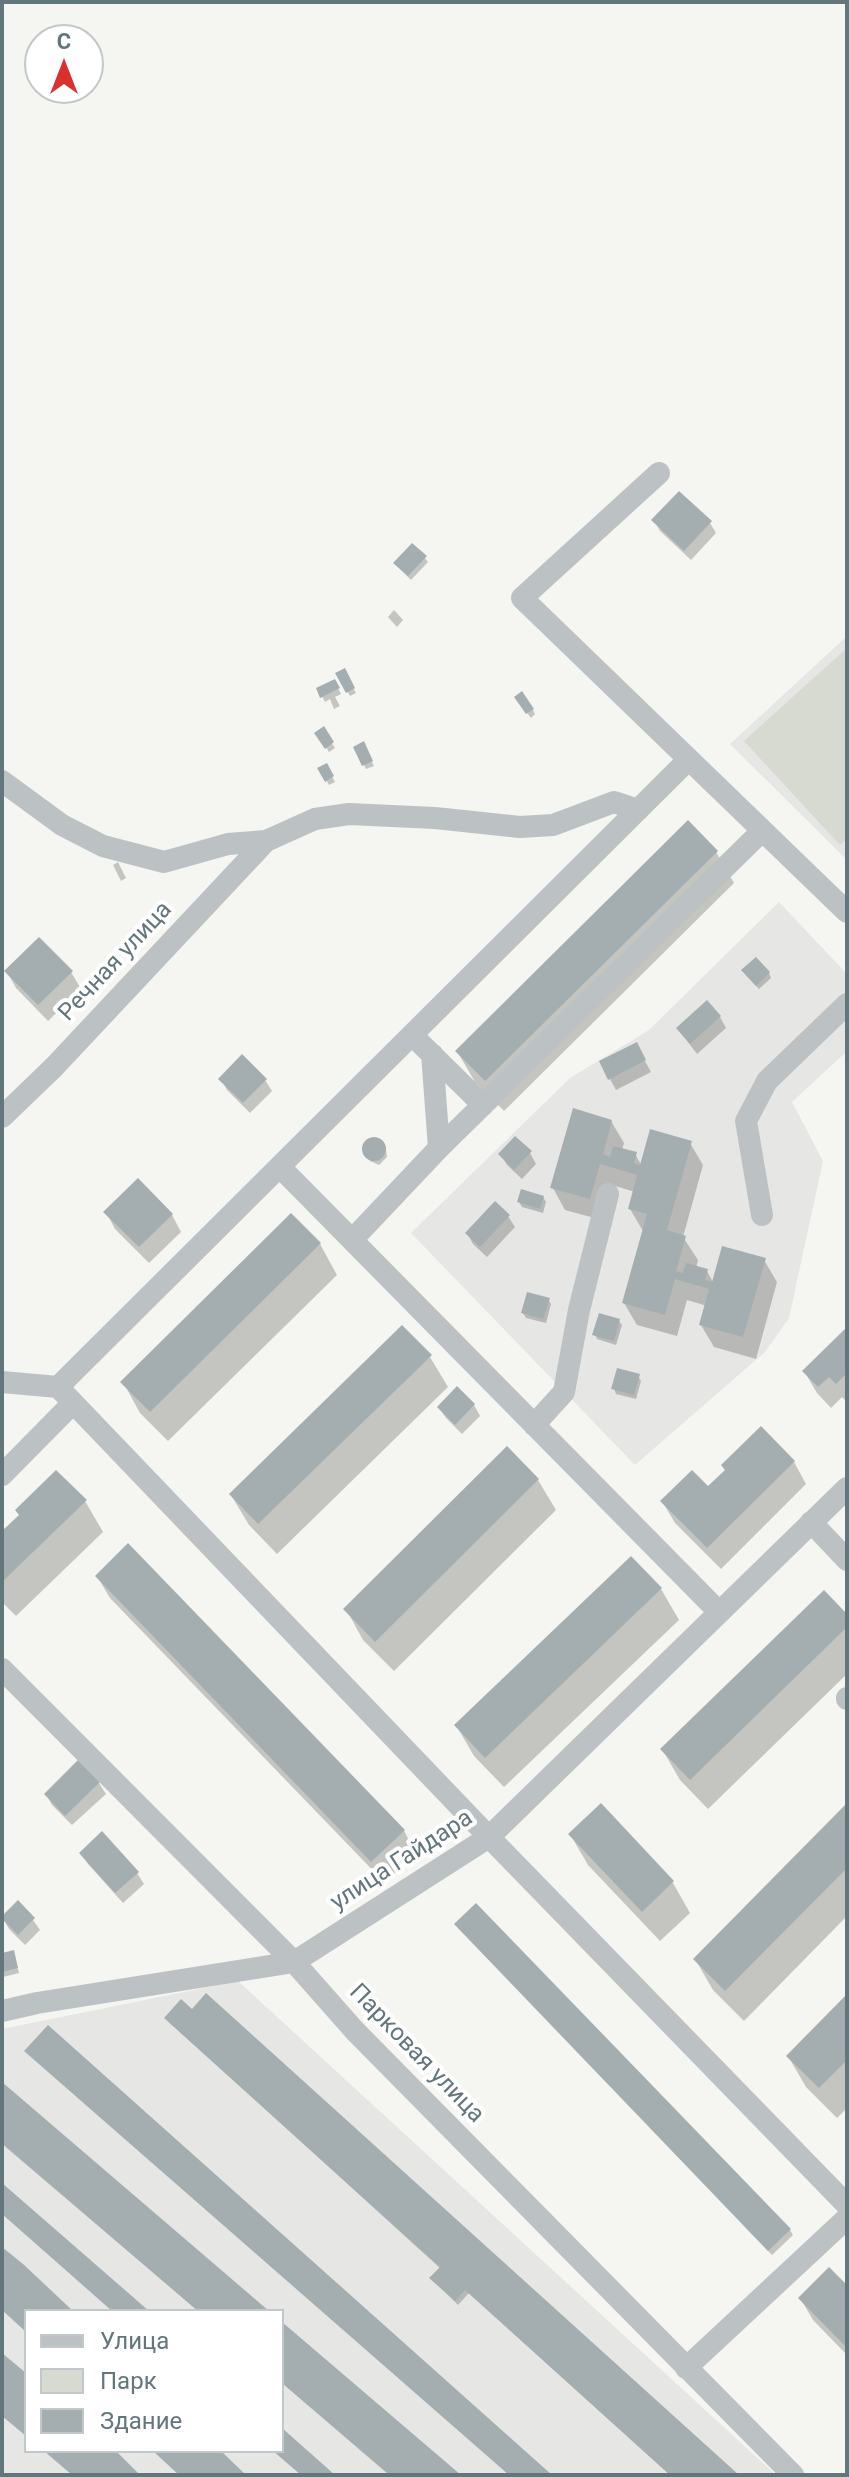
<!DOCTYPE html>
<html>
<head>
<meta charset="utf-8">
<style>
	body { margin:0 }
	#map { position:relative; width:849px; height:2477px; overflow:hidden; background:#f5f5f2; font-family:Roboto,sans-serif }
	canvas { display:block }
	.frame { position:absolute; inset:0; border:4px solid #62767b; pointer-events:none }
	.legend { position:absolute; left:24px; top:2309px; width:260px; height:144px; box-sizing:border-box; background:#fff; border:2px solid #c0c8ca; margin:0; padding:10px 14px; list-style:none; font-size:24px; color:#62767b }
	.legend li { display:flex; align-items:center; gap:16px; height:40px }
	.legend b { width:40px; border:2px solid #c0c8ca }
	.north { position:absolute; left:24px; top:24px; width:80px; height:80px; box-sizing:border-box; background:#fff; border:2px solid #c0c8ca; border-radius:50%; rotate:0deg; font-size:22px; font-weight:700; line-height:32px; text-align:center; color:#62767b }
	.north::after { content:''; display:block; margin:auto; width:28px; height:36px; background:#d9312e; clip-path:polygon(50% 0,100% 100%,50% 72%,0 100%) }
</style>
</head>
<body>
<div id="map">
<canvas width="849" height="2477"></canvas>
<div class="frame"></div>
<ul class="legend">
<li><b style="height:10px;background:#bcc2c4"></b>Улица</li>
<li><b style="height:22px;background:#d6dad1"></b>Парк</li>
<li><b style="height:22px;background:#a4aeb1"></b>Здание</li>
</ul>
<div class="north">С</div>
</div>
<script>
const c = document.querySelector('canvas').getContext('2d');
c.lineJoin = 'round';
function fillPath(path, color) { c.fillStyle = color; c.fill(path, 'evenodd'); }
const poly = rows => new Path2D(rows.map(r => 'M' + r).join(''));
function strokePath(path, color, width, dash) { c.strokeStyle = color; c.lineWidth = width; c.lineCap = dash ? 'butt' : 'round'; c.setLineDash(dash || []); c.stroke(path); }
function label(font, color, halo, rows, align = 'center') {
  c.font = font + ' Roboto,sans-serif'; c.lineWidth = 8; c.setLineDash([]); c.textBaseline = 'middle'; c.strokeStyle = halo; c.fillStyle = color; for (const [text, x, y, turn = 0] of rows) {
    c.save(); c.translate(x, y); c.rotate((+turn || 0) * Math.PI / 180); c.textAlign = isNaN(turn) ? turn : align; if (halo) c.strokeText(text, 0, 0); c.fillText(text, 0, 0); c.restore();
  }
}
fillPath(poly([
	[847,636,847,860,730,744],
	[779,902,847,974,847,1051,792,1102,823,1161,789,1318,765,1352,635,1465,411,1233,570,1078,649,1030],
	[238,1981,776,2475,2,2475,2,2029],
	[26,2311,282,2311,282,2451,26,2451]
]), '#e6e6e5');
fillPath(poly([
	[847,648,847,839,840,845,744,741]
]), '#d6dad1');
fillPath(poly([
	[654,520,710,523,716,533,691,560,660,531],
	[425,558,428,562,411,580,399,568],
	[394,610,403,620,397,627,388,617],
	[344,671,356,693,350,696,338,674],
	[334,681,341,694,335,697,340,706,334,709,330,699,325,702,318,689],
	[519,702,533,710,535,714,531,718],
	[323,729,335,748,329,752,317,733],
	[363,744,374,766,366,769,356,748],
	[326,765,335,782,329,785,320,769],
	[716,852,734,883,504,1111,475,1082,457,1051],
	[118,862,126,878,121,881,113,865],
	[7,972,71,972,81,989,48,1021,16,988],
	[769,973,771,978,759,989,746,975],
	[720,1017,726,1028,697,1054,678,1029],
	[636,1045,651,1072,616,1090,610,1079],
	[221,1079,265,1080,272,1091,250,1113,227,1090],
	[611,1121,624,1143,622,1150,635,1154,642,1166,690,1143,703,1165,683,1237,698,1260,696,1268,707,1271,713,1282,764,1260,777,1282,756,1359,714,1347,701,1325,707,1306,687,1300,677,1336,637,1325,624,1303,643,1231,630,1209,635,1192,612,1185,602,1220,565,1210,553,1188],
	[378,1140,386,1150,387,1157,379,1165,370,1161,365,1146,368,1142],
	[530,1153,536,1164,522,1179,507,1165,501,1154],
	[138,1181,172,1215,181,1232,149,1263,115,1229,106,1212],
	[543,1197,546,1202,543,1213,522,1207,519,1202],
	[508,1216,515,1227,487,1257,473,1244,467,1233],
	[320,1244,337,1275,168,1441,140,1413,123,1382],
	[548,1299,551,1304,546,1323,526,1318,523,1313],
	[619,1321,622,1325,616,1345,597,1339,595,1334],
	[847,1329,847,1402,842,1397,831,1408,817,1393,804,1371],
	[430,1357,448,1387,277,1554,249,1525,231,1495],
	[638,1376,641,1381,636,1399,616,1394,614,1389],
	[474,1405,480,1416,462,1434,446,1418,439,1408],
	[794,1462,806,1484,721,1569,675,1523,662,1501],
	[538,1480,556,1510,394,1671,363,1640,346,1609],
	[85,1501,103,1532,16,1616,2,1602,2,1534,20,1517],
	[631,1559,661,1589,679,1620,504,1787,474,1756,456,1725],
	[97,1576,404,1831,416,1853,385,1883,110,1598],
	[847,1617,847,1674,708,1809,680,1780,662,1749],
	[99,1783,106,1794,72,1825,52,1805,46,1794],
	[600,1806,673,1883,690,1913,660,1941,588,1865,570,1834],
	[847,1806,847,1916,744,2021,713,1990,695,1959],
	[81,1853,137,1873,144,1884,123,1903,88,1864],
	[3,1918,33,1920,40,1930,25,1945,9,1929],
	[456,1925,790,2230,793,2235,772,2255],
	[13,1953,19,1973,3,1977,2,1955],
	[847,1997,847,2108,837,2118,806,2087,788,2056],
	[386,2009,392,2018,385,2024,379,2015],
	[166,2019,736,2475,670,2475,469,2293,458,2305,432,2279,441,2269],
	[2,2085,266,2311,198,2311,2,2144],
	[847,2288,847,2355,813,2320,800,2298],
	[282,2325,457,2475,389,2475,282,2383]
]), '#0003');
fillPath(poly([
	[679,491,712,521,684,551,651,520],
	[412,543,427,556,408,576,393,563],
	[345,668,355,688,346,693,335,673],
	[335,679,340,688,320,698,316,688],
	[522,691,534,709,526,714,514,697],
	[324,726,334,742,325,749,314,733],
	[364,741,373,761,362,766,353,747],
	[327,763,334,776,325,782,317,768],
	[688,820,718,851,485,1081,455,1051],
	[39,937,73,971,38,1005,4,971],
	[756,957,770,972,756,986,741,970],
	[707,1000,721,1016,690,1044,676,1028],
	[637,1042,646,1060,608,1080,599,1061],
	[242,1054,267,1079,243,1103,218,1079],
	[573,1108,612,1120,603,1154,610,1157,613,1146,637,1152,634,1163,640,1165,650,1129,692,1141,667,1230,686,1236,676,1271,683,1273,686,1263,708,1269,705,1280,712,1282,722,1246,766,1258,743,1337,699,1325,709,1289,675,1279,665,1315,622,1303,647,1214,628,1209,637,1175,600,1164,590,1199,550,1188],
	[515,1136,532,1151,514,1170,498,1154],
	'362 1149a12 12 0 1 1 24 0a12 12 0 1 1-24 0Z',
	[138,1178,173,1214,139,1247,103,1212],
	[521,1189,544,1196,540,1209,517,1202],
	[495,1201,510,1215,480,1247,465,1233],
	[291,1213,321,1243,150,1412,120,1382],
	[527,1292,550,1298,543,1319,521,1313],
	[599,1313,620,1319,614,1341,592,1335],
	[402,1325,432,1355,258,1524,229,1494],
	[847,1327,847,1373,836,1384,829,1377,818,1387,802,1371],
	[617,1368,640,1374,634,1395,611,1389],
	[457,1386,475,1404,455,1425,437,1407],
	[761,1426,795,1461,707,1548,660,1501,692,1470,708,1486,725,1470,721,1465],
	[507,1446,539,1479,375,1642,343,1609],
	[56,1470,87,1500,2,1582,2,1531,19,1515,15,1510],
	[128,1543,405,1830,371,1862,95,1576],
	[631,1556,662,1588,485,1758,454,1725],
	[824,1590,847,1614,847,1627,690,1780,660,1749],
	[79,1759,101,1781,65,1816,44,1794],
	[601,1803,674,1881,642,1912,568,1834],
	[847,1803,847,1868,725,1991,693,1959],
	[102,1831,139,1872,115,1893,79,1853],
	[18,1900,35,1918,18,1935,2,1919,2,1916],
	[476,1903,791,2229,768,2251,454,1924],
	[14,1950,18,1968,2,1972,2,1953],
	[206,1993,739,2475,670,2475,465,2290,455,2301,429,2278,440,2267,164,2018,181,1999,192,2009],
	[847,1994,847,2060,819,2088,786,2056],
	[48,2025,552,2475,509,2475,24,2051],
	[2,2082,269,2311,198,2311,2,2143],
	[2,2183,149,2311,112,2311,2,2214],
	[2,2247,23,2264,73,2311,26,2311,26,2332,2,2310],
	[829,2267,847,2285,847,2348,798,2298],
	[282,2322,461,2475,390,2475,282,2383],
	[2,2353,26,2373,26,2436,2,2416],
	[282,2428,335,2475,301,2475,273,2451,282,2451],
	[44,2451,116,2451,140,2475,72,2475],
	[153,2451,221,2451,246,2475,179,2475]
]), '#a4aeb1');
strokePath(poly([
	[659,473,522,598,847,912],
	[2,781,62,825,103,846,164,862,228,844,266,841,315,819,349,814,435,818,520,827,553,825,614,802,638,810],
	[412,1035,483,1105],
	[432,1054,439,1148],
	[2,1117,54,1067,266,841],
	[280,1167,719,1612],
	[762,1215,746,1121,767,1081,847,1004],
	[352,1240,439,1148,762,831],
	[2,1382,58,1387,489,1837,847,2205],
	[58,1387,688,760],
	[534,1425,564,1392,579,1310,608,1194],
	[2,1475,73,1403],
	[811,1522,847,1560],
	[2,1669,294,1962,355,2031,793,2475],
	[847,1698,847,1699],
	[2,2011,37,2003,294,1962,489,1837,847,1488],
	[686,2368,847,2218]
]), '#bcc2c4', 22);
label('24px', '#62767b', '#fff', [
	["Речная улица",116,962,-47],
	["улица Гайдара",402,1861,-33],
	["Парковая улица",416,2054,46]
]);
</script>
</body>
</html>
